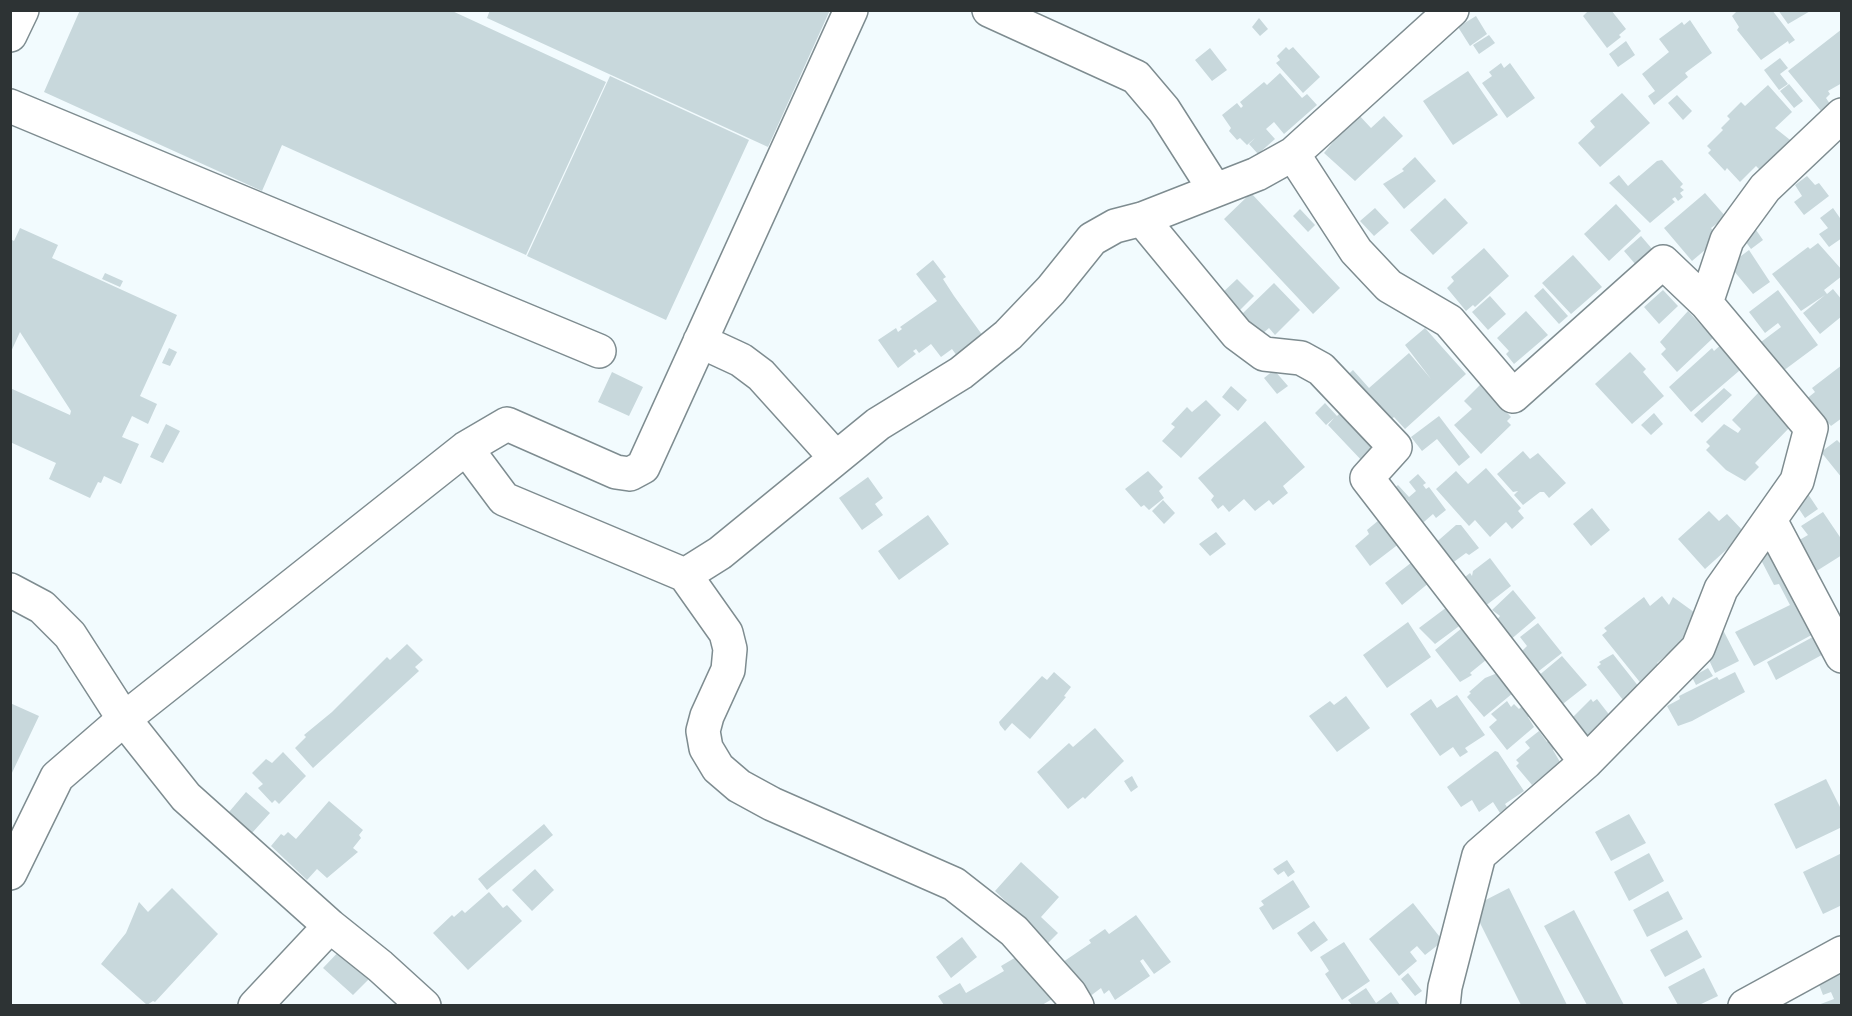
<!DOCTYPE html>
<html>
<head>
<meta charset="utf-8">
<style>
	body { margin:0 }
	#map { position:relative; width:1852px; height:1016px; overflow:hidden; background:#f2fbfe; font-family:Arial,sans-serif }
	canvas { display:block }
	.frame { position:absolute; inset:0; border:12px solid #2d3334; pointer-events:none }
</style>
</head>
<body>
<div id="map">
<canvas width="1852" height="1016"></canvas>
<div class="frame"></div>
</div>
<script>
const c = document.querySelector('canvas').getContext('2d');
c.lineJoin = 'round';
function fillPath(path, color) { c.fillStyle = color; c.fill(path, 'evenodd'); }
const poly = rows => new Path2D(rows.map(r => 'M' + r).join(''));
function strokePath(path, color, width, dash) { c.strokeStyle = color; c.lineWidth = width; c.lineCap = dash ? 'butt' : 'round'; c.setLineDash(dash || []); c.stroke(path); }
fillPath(poly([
	[80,10,450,10,606,82,526,255,282,145,262,191,44,92],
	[490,10,830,10,768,147,487,18],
	[1589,10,1611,10,1626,29,1619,35,1621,37,1607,48,1583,16],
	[1738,10,1772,10,1795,40,1789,44,1788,41,1761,60,1737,30,1739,27,1732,16],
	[1778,10,1812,10,1788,24],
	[1476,16,1487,34,1470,46,1458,27],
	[1259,18,1268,29,1260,36,1252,27],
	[1690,20,1712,53,1685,73,1688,77,1654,105,1648,96,1655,91,1642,74,1669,52,1659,39,1682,22,1684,25],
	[1842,29,1842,83,1828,91,1830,94,1826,98,1830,104,1821,111,1788,71],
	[1489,35,1495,43,1479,54,1473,45],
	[1626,41,1635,55,1618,67,1609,54],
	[1286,47,1289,50,1293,47,1320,77,1303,93,1276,63,1280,60,1277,56],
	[1210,48,1227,70,1212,81,1195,60],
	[1780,58,1788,68,1780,74,1788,84,1779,90,1764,70],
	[1501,63,1504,68,1510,63,1535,98,1507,118,1482,83,1492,76,1489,72],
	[1468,71,1498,115,1453,145,1423,101],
	[1280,73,1302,98,1307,94,1317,105,1284,134,1274,122,1266,129,1275,139,1258,154,1249,144,1255,138,1247,145,1240,138,1237,140,1229,131,1231,128,1222,115,1237,103,1241,108,1243,106,1240,102,1264,82,1267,85],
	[610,76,749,140,666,320,527,256],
	[1789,84,1803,101,1794,108,1780,91],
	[1768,85,1792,112,1775,128,1794,143,1763,173,1756,166,1740,182,1727,168,1725,171,1708,153,1711,150,1707,146,1723,130,1721,128,1730,119,1727,116,1741,102,1745,106],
	[1622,93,1650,123,1600,167,1578,143,1595,127,1590,121],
	[1677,95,1692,111,1683,120,1668,103],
	[1357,113,1371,128,1384,116,1403,136,1355,181,1324,153],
	[1415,157,1436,181,1404,209,1383,184,1404,171,1402,169],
	[1662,160,1683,184,1680,187,1684,190,1680,193,1683,197,1678,201,1675,197,1672,199,1675,202,1650,223,1609,183,1619,175,1628,186,1657,161],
	[1807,176,1815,185,1819,183,1829,196,1804,215,1794,202,1802,196,1795,185],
	[1251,193,1340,288,1313,314,1224,219],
	[1705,193,1726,217,1711,228,1719,238,1692,261,1664,228],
	[1445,198,1468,223,1433,255,1410,230],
	[1616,204,1641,231,1609,261,1584,234],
	[1375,208,1389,223,1374,236,1360,221],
	[1833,208,1840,218,1842,216,1842,238,1829,247,1819,234,1828,228,1820,218],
	[1300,209,1315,225,1308,232,1293,216],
	[1747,217,1763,240,1751,249,1737,230],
	[20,228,58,245,52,258,177,315,140,396,157,404,148,424,132,416,122,437,139,444,121,484,104,476,101,483,98,482,90,498,49,479,56,463,10,442,10,388,70,415,71,411,20,332,10,354,10,239,14,241],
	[1641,236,1653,250,1636,265,1624,251],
	[1818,243,1842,270,1842,276,1824,290,1827,294,1833,289,1842,300,1842,316,1820,334,1803,313,1825,295,1801,311,1772,274,1808,247,1810,249],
	[1484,248,1509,276,1475,307,1473,305,1466,311,1447,288,1454,281,1451,277],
	[1749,250,1770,282,1753,294,1729,265],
	[1573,255,1602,287,1571,314,1542,283],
	[933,260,946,277,943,279,954,296,983,336,957,356,952,349,941,357,931,344,919,353,916,349,913,351,916,354,898,368,878,340,896,328,898,332,902,329,900,327,937,301,916,274],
	[105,273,123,281,120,287,102,279],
	[1237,279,1254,296,1237,313,1220,295],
	[1274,283,1300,310,1275,335,1269,328,1261,335,1241,315],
	[1543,288,1568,316,1559,324,1534,296],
	[1663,290,1678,306,1659,324,1644,307],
	[1778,290,1818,345,1783,371,1761,342,1781,327,1778,323,1765,333,1749,312],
	[1490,296,1506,314,1488,330,1472,312],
	[1526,311,1548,335,1514,364,1506,354,1509,351,1497,338],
	[1688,311,1713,338,1677,372,1661,354,1666,349,1660,342],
	[1425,328,1466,374,1405,429,1394,417,1380,430,1339,383,1353,370,1369,388,1409,353,1431,379,1405,345],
	[1725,341,1746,365,1691,412,1669,387,1712,348,1714,351],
	[169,348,177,352,170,366,162,363],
	[1630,352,1646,369,1643,372,1664,396,1632,424,1595,384],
	[1842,365,1842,418,1831,426,1823,417,1820,420,1805,400,1815,392,1812,388],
	[1274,370,1288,386,1277,394,1264,378],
	[612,372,643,387,629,416,598,402],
	[1481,384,1511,417,1507,421,1511,425,1481,454,1454,425,1472,409,1464,401],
	[1231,386,1247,400,1238,411,1222,397],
	[1724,388,1732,395,1702,423,1694,415],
	[1761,390,1783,411,1779,416,1790,427,1755,463,1759,467,1745,481,1726,470,1706,450,1710,446,1706,442,1724,424,1738,433,1741,429,1732,420],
	[1206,400,1221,415,1181,458,1162,441,1175,427,1171,424,1187,407,1192,412],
	[1325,403,1337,416,1343,410,1375,446,1364,463,1328,425,1334,418,1326,425,1315,413],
	[1654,413,1663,424,1651,435,1641,425],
	[1439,416,1470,457,1459,466,1437,439,1422,451,1411,437],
	[1265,421,1305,467,1283,486,1288,493,1273,505,1269,500,1255,511,1244,499,1229,512,1223,505,1218,509,1211,500,1214,496,1198,478],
	[166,424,180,431,163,463,150,457],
	[1837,440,1842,445,1842,478,1821,452],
	[1523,451,1530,459,1538,453,1566,483,1549,498,1544,492,1540,492,1523,505,1514,495,1518,491,1513,492,1497,474],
	[1486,468,1521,508,1518,511,1524,518,1512,529,1506,522,1490,537,1475,520,1469,526,1436,489,1456,471,1468,484],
	[1148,471,1163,487,1159,491,1164,498,1149,510,1144,505,1141,507,1125,489],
	[1418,474,1426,483,1423,485,1426,489,1429,487,1446,510,1436,518,1433,514,1417,528,1400,510,1409,502,1406,499,1397,507,1386,495,1398,485,1409,497,1416,491,1409,482],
	[868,477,883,498,875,504,883,515,862,530,839,498],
	[1808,494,1818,509,1805,518,1795,503],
	[1163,500,1175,513,1164,524,1152,511],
	[1592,508,1610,530,1591,546,1573,524],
	[1709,511,1719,521,1727,514,1745,533,1705,569,1678,539],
	[1823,512,1842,540,1842,555,1815,572,1796,542,1808,535,1801,526],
	[928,515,949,544,899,580,878,551],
	[1379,520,1400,543,1370,566,1355,546,1369,534,1367,530],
	[1456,525,1461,525,1479,548,1469,555,1466,553,1451,564,1432,546],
	[1216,532,1226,544,1210,556,1199,544],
	[1774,550,1819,631,1754,666,1735,632,1790,605,1779,584,1774,585,1760,558],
	[1490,558,1511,586,1484,607,1460,581,1470,573,1472,576,1473,571],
	[1416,559,1430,582,1402,605,1385,583],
	[1513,590,1536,618,1509,641,1495,622,1500,616,1492,610],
	[1662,596,1669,605,1673,597,1698,615,1693,632,1657,663,1662,669,1643,686,1602,635,1607,631,1604,628,1644,597,1650,606],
	[1451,604,1462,624,1435,644,1419,628],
	[1408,622,1431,657,1387,688,1363,655],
	[1538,623,1562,653,1535,674,1519,654,1527,646,1520,637],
	[1462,628,1485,655,1483,656,1486,660,1470,673,1472,675,1460,682,1435,650],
	[1722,628,1739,661,1715,673,1703,647],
	[1820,633,1829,651,1776,680,1767,662],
	[407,644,423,660,415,667,419,671,313,768,295,748,306,737,304,735,332,712,387,657,390,660],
	[1613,654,1639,687,1623,700,1597,667,1601,664,1599,662],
	[1562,656,1587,685,1559,707,1537,677],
	[1708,668,1713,676,1696,685,1692,677],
	[1054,672,1071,687,1064,696,1066,697,1030,739,1012,723,1005,731,1000,725,999,722,1042,676,1047,680],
	[1500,672,1513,693,1484,717,1467,697,1471,693,1469,692,1485,678],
	[1735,672,1745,692,1692,721,1678,726,1667,706,1680,699,1679,696,1717,677,1719,680],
	[1457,695,1485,735,1465,748,1468,752,1460,757,1453,747,1440,756,1410,714,1431,699,1437,708],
	[1346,696,1370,728,1337,752,1309,716,1330,701,1334,705],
	[1591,699,1593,702,1597,699,1611,717,1584,740,1566,724],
	[1507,701,1511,707,1514,704,1519,709,1524,704,1532,714,1528,717,1534,727,1507,750,1489,727,1497,720,1491,714],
	[10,703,39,716,10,777],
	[1095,728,1124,761,1085,799,1083,797,1068,809,1037,772,1069,743,1073,747],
	[1539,731,1547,742,1549,740,1556,748,1553,750,1560,762,1532,785,1516,766,1519,763,1516,760,1530,748,1525,742],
	[1495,751,1498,752,1524,791,1505,804,1507,807,1500,813,1493,802,1479,812,1472,800,1461,807,1447,787],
	[283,752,306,776,279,804,275,800,272,803,258,788,263,784,252,773,266,759,272,763],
	[1132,776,1138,787,1131,792,1124,781],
	[1826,779,1842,811,1842,827,1796,849,1774,804],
	[246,792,270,813,252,833,229,812],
	[329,801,363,830,359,835,361,838,353,848,358,852,327,878,317,869,307,880,271,846,281,834,284,836,288,832,296,839],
	[1629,814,1646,843,1611,861,1595,832],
	[544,824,553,835,487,890,478,879],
	[1649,853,1664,881,1629,901,1614,872],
	[1842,853,1842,905,1823,914,1803,872],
	[1287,860,1295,872,1288,877,1284,871,1278,875,1273,869],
	[1021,862,1059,897,1041,917,1058,933,1044,947,1028,930,1032,926,995,891],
	[535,869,554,890,532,911,512,890],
	[1293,880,1310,907,1273,930,1259,908,1264,905,1261,901],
	[172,888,218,934,155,1002,153,1001,147,1005,101,964,126,933,139,902,148,912],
	[1509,888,1567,1005,1521,1005,1472,907],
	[1668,891,1683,919,1647,937,1633,910],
	[489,892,503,908,507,905,522,921,468,970,433,933,452,915,454,917,462,910,465,913],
	[1413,903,1443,941,1425,955,1417,946,1410,952,1417,961,1399,976,1369,939],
	[1574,910,1624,1005,1587,1005,1544,926],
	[1136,915,1171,962,1154,974,1143,959,1140,961,1150,976,1115,1000,1109,990,1104,994,1101,988,1085,1000,1060,964,1091,943,1089,940,1105,929,1109,934],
	[1314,921,1328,940,1311,952,1297,933],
	[1687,930,1702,957,1665,977,1650,950],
	[962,937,977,957,951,978,936,957],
	[1344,942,1370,981,1342,1000,1325,974,1329,971,1320,957],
	[345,945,375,973,353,995,323,968],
	[1023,953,1054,998,1042,1005,944,1005,938,996,960,983,966,993,1004,971,1001,966],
	[1704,968,1718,996,1699,1005,1678,1005,1668,987],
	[1408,973,1422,991,1415,996,1401,979],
	[1842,973,1842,1005,1818,1005,1834,999,1831,992,1823,995,1818,982],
	[1366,988,1376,1003,1391,992,1400,1005,1352,1005,1348,1000]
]), '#c8d8dc');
const minor = poly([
	[989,10,1136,77,1164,110,1215,190],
	[10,106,599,351],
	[1293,154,1356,251,1389,286,1449,321,1513,396,1663,262,1706,303],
	[1142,219,1237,334,1264,354,1301,358,1321,369,1395,447,1367,478,1586,762],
	[700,341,741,360,761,375,836,458],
	[466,448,504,499,685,575,726,633,730,649,728,670,707,716,703,731,706,748,718,768,739,786,772,804,954,884,1014,931,1070,994,1077,1006],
	[1771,522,1842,656],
	[685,575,720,553,878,424,961,373,1008,335,1051,290,1092,239,1115,226,1142,219,1257,174,1293,154,1452,10],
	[10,590,42,607,70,635,124,719,186,797,330,926,380,966,424,1006],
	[10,873,57,777,124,719,466,448,507,424,616,472,630,474,643,467,851,10],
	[255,1006,330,926],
	[1443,1006,1445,987,1479,855,1586,762,1698,648,1721,589,1797,481,1811,428,1706,303,1727,240,1765,188,1842,115],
	[1745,1006,1842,953]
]);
const major = poly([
	[10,35,22,10]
]);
strokePath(minor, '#7e8c90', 36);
strokePath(major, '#7e8c90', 36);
strokePath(minor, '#fff', 33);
strokePath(major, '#fff', 33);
</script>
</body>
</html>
